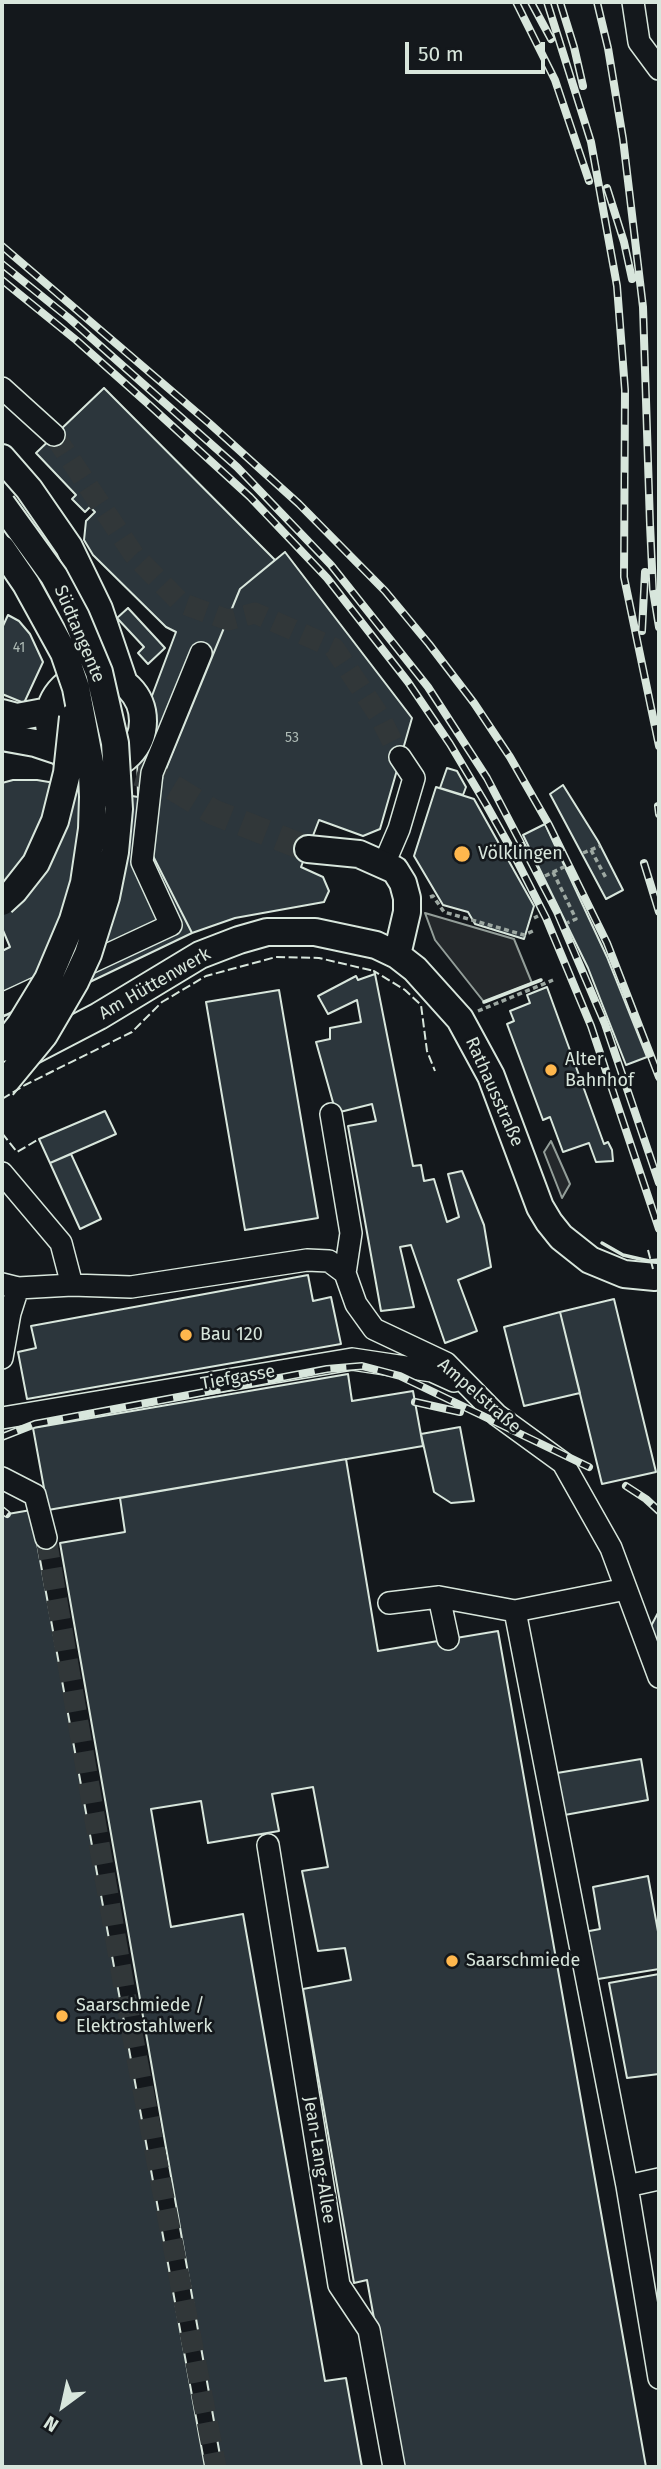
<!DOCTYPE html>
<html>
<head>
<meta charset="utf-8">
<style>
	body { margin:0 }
	#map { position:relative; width:661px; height:2469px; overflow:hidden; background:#14181c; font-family:"Fira Sans",sans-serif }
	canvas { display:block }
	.frame { position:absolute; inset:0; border:4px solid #d8e6dc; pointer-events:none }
	.north { position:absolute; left:28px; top:2371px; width:70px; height:70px; -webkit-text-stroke:5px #14181c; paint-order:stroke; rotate:213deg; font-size:19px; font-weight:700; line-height:28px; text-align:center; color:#d8e6dc }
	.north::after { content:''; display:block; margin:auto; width:24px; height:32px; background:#d8e6dc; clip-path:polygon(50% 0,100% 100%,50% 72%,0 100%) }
	.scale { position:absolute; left:405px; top:42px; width:140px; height:32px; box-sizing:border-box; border:4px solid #d8e6dc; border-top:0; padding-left:9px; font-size:21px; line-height:24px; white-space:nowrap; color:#d8e6dc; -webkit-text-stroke:5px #14181c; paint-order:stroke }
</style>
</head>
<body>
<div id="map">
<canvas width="661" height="2469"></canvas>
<div class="frame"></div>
<div class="north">N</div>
<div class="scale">50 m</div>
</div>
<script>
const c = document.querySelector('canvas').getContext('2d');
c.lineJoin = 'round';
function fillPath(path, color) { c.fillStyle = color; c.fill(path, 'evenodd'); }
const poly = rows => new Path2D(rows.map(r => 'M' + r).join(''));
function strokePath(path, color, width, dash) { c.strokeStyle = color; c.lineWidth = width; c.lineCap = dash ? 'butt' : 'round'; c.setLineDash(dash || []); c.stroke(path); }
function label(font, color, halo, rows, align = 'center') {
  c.font = font + ' "Fira Sans",sans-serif'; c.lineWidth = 5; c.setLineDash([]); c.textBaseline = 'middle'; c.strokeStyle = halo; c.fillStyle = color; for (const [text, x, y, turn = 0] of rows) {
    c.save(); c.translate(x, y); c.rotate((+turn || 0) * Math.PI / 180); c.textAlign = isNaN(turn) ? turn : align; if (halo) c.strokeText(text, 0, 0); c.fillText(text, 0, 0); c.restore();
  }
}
const parking = poly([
	[425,913,514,939,532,983,484,1002,435,940,425,913],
	[551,1141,570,1184,562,1198,544,1152,551,1141]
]);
fillPath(parking, '#24282b');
strokePath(parking, '#939e99', 2);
const building = poly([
	[104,388,275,560,240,589,161,781,157,809,138,797,137,749,144,717,176,632,166,627,93,555,84,540,86,521,95,512,90,507,85,512,72,499,76,495,36,453,104,388],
	[285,552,412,718,380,829,363,836,319,820,301,867,323,877,329,891,324,902,235,918,192,933,152,854,161,781,240,589,285,552],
	[128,608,165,648,148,664,138,653,144,647,117,618,128,608],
	[8,615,19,621,30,634,43,662,24,703,2,694,2,628,8,615],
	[447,768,457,771,466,787,463,795,440,788,447,768],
	[13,780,37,780,138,797,157,809,152,854,192,933,21,1015,16,1011,2,1017,2,951,10,947,2,928,2,783,13,780],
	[563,785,598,841,623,890,606,899,550,794,563,785],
	[436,787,474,799,534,906,524,939,475,924,468,912,443,905,414,856,436,787],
	[545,824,607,957,647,1057,626,1065,588,968,523,835,545,824],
	[375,974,413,1166,421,1165,424,1181,434,1179,447,1222,459,1217,448,1174,462,1171,484,1225,491,1267,458,1280,477,1331,445,1343,411,1245,400,1247,414,1307,381,1311,348,1126,376,1121,372,1104,336,1113,316,1042,330,1039,330,1028,361,1022,357,1000,328,1014,318,996,356,976,358,980,375,974],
	[547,987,604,1144,608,1142,612,1150,613,1161,596,1162,589,1143,563,1152,550,1117,543,1120,507,1024,514,1021,510,1011,530,1003,527,995,547,987],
	[279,990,318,1218,245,1230,206,1002,279,990],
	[105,1111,116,1134,50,1163,39,1139,105,1111],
	[71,1154,101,1219,80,1229,50,1163,71,1154],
	[308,1275,313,1301,331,1297,341,1344,27,1399,18,1352,36,1348,31,1326,308,1275],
	[614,1299,656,1472,602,1484,560,1312,614,1299],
	[560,1312,580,1393,524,1406,504,1327,560,1312],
	[348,1374,352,1401,413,1391,423,1446,48,1510,33,1428,348,1374],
	[460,1427,474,1501,451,1503,434,1492,421,1434,460,1427],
	[346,1459,378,1651,498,1631,646,2467,401,2467,367,2280,354,2283,303,1989,351,1980,345,1948,318,1951,302,1871,328,1867,313,1787,272,1794,279,1831,208,1843,201,1801,151,1809,171,1927,243,1914,325,2381,346,2378,362,2467,222,2467,60,1543,125,1532,120,1498,346,1459],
	[31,1510,205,2467,2,2467,2,1515,31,1510],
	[659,1611,659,1656,651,1626,659,1611],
	[641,1759,648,1800,559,1816,551,1774,641,1759],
	[648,1876,659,1937,659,1969,592,1980,584,1932,600,1929,593,1887,648,1876],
	[659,1974,659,2074,627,2078,609,1983,659,1974]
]);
fillPath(building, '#2c363c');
strokePath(building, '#d8e6dc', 2);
strokePath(poly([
	[54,435,134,555,181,603,228,620,255,613,334,648,380,717,400,757],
	[46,1538,132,2033,216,2467]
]), '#313739', 21, [21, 10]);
strokePath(poly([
	[137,773,159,779,213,812,308,849]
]), '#313739', 26, [26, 13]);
const minor = poly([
	[633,2,639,42,659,69],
	[2,388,54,435],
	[384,864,399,829,414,778,400,757],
	[2,1004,171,925,142,862,152,773,201,653],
	[331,1114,351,1233,345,1273],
	[2,1173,61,1243,72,1285],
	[2,1284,18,1288,72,1285,131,1287,307,1260,329,1261,345,1273,356,1304,374,1329,446,1363,497,1415,563,1463,611,1548,659,1677],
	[2,1358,10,1313,18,1288],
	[2,1418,352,1359,432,1371,454,1381],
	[2,1478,35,1495,46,1538],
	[626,1589,515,1611,627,2186,659,2378],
	[439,1597,448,1639],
	[389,1603,439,1597,515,1611],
	[268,1845,339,2285,369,2330,394,2467],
	[627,2186,659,2179]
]);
const major = poly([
	[2,458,29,489,69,547,99,609,124,683],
	'49 721a47 47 0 1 1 94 0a47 47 0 1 1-94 0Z',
	[2,713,17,717,49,711],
	[2,737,35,743,59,751],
	[308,849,359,854,395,870,403,883,407,898,407,912,397,955],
	[28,1053,99,1016,200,955,239,940,267,932,315,932,376,945,397,955,415,969,460,1019,491,1076,540,1207,549,1222,561,1237,590,1260,624,1274,655,1277]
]);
strokePath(minor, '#d8e6dc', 24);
strokePath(major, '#d8e6dc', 30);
strokePath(poly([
	[591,850,606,878],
	[583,853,600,846],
	[553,872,576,919,567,923],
	[545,876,566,866],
	[430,897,433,896,444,912,524,935,535,930],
	[534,918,538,916],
	[478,1011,553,980]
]), '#9da8a2', 3.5, [5, 3.5]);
strokePath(minor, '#14181c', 21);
strokePath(major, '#14181c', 26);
const rail = poly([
	[516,2,555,80,589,181],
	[531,2,551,39],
	[547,2,591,142,617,286,625,390,624,577,659,746],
	[560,2,574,47,583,86],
	[597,2,608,48,623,139,643,307,650,524,653,590,659,627],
	[607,188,624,242,632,279],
	[2,246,209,423,299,504,385,591,429,644,474,703,510,757,549,825,607,943,659,1077],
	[2,264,70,319,237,467,331,565,428,687,487,778,557,912,605,1024,659,1183],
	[2,280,76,340,146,402,250,497,327,578,408,682,450,744,487,806,510,847,546,918,591,1026,659,1229],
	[642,631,645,572],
	[658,806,659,814],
	[644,863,659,912],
	[415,1402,460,1412],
	[2,1437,35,1424,327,1369,362,1366,400,1376,589,1467],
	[626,1486,646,1499,659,1511],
	[2,1510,7,1514]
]);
strokePath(rail, '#d8e6dc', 8);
strokePath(rail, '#14181c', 5, [16]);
const majorBridge = poly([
	[2,504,54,576,76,617,99,672,115,743,119,809,115,852,106,897,88,954,75,982,44,1035,2,1086],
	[2,549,26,584,64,653,76,688,92,773,93,797,92,829,84,883,73,920,48,979,20,1025,2,1048],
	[2,902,14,891,36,863,55,821,67,773,73,717]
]);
strokePath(majorBridge, '#d8e6dc', 30, []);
strokePath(majorBridge, '#14181c', 26);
strokePath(poly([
	[375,974,374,971,405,990,421,1005,427,1051,435,1071],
	[2,1099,25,1085,132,1032,162,1002,206,976,276,957,319,958,374,971],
	[2,1133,17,1152,39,1139],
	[648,1250,653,1269]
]), '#d8e6dc', 2, [9, 3.5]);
strokePath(poly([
	[484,1002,541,980],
	[602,1243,623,1255,649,1261,659,1260]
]), '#d8e6dc', 3.5);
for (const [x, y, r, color] of [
	[462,854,9,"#ffb74d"],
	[551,1070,7,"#ffb74d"],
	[186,1335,7,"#ffb74d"],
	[452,1961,7,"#ffb74d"],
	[62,2016,7,"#ffb74d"]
]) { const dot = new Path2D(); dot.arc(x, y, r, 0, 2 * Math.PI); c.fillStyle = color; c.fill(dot); strokePath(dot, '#14181c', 2.5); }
label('14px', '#adbab4', null, [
	["41",19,648],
	["53",292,738]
]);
label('18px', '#d8e6dc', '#14181c', [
	["Südtangente",79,634,67],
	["Am Hüttenwerk",155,984,-30],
	["Rathausstraße",494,1092,66],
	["Tiefgasse",238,1378,-10],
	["Ampelstraße",479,1396,41],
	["Jean-Lang-Allee",319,2160,81]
]);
label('18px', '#d8e6dc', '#14181c', [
	["Völklingen",478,854],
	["Alter",565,1060],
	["Bahnhof",565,1081],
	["Bau 120",200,1335],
	["Saarschmiede",466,1961],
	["Saarschmiede /",76,2006],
	["Elektrostahlwerk",76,2027]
], 'left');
</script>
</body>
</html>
